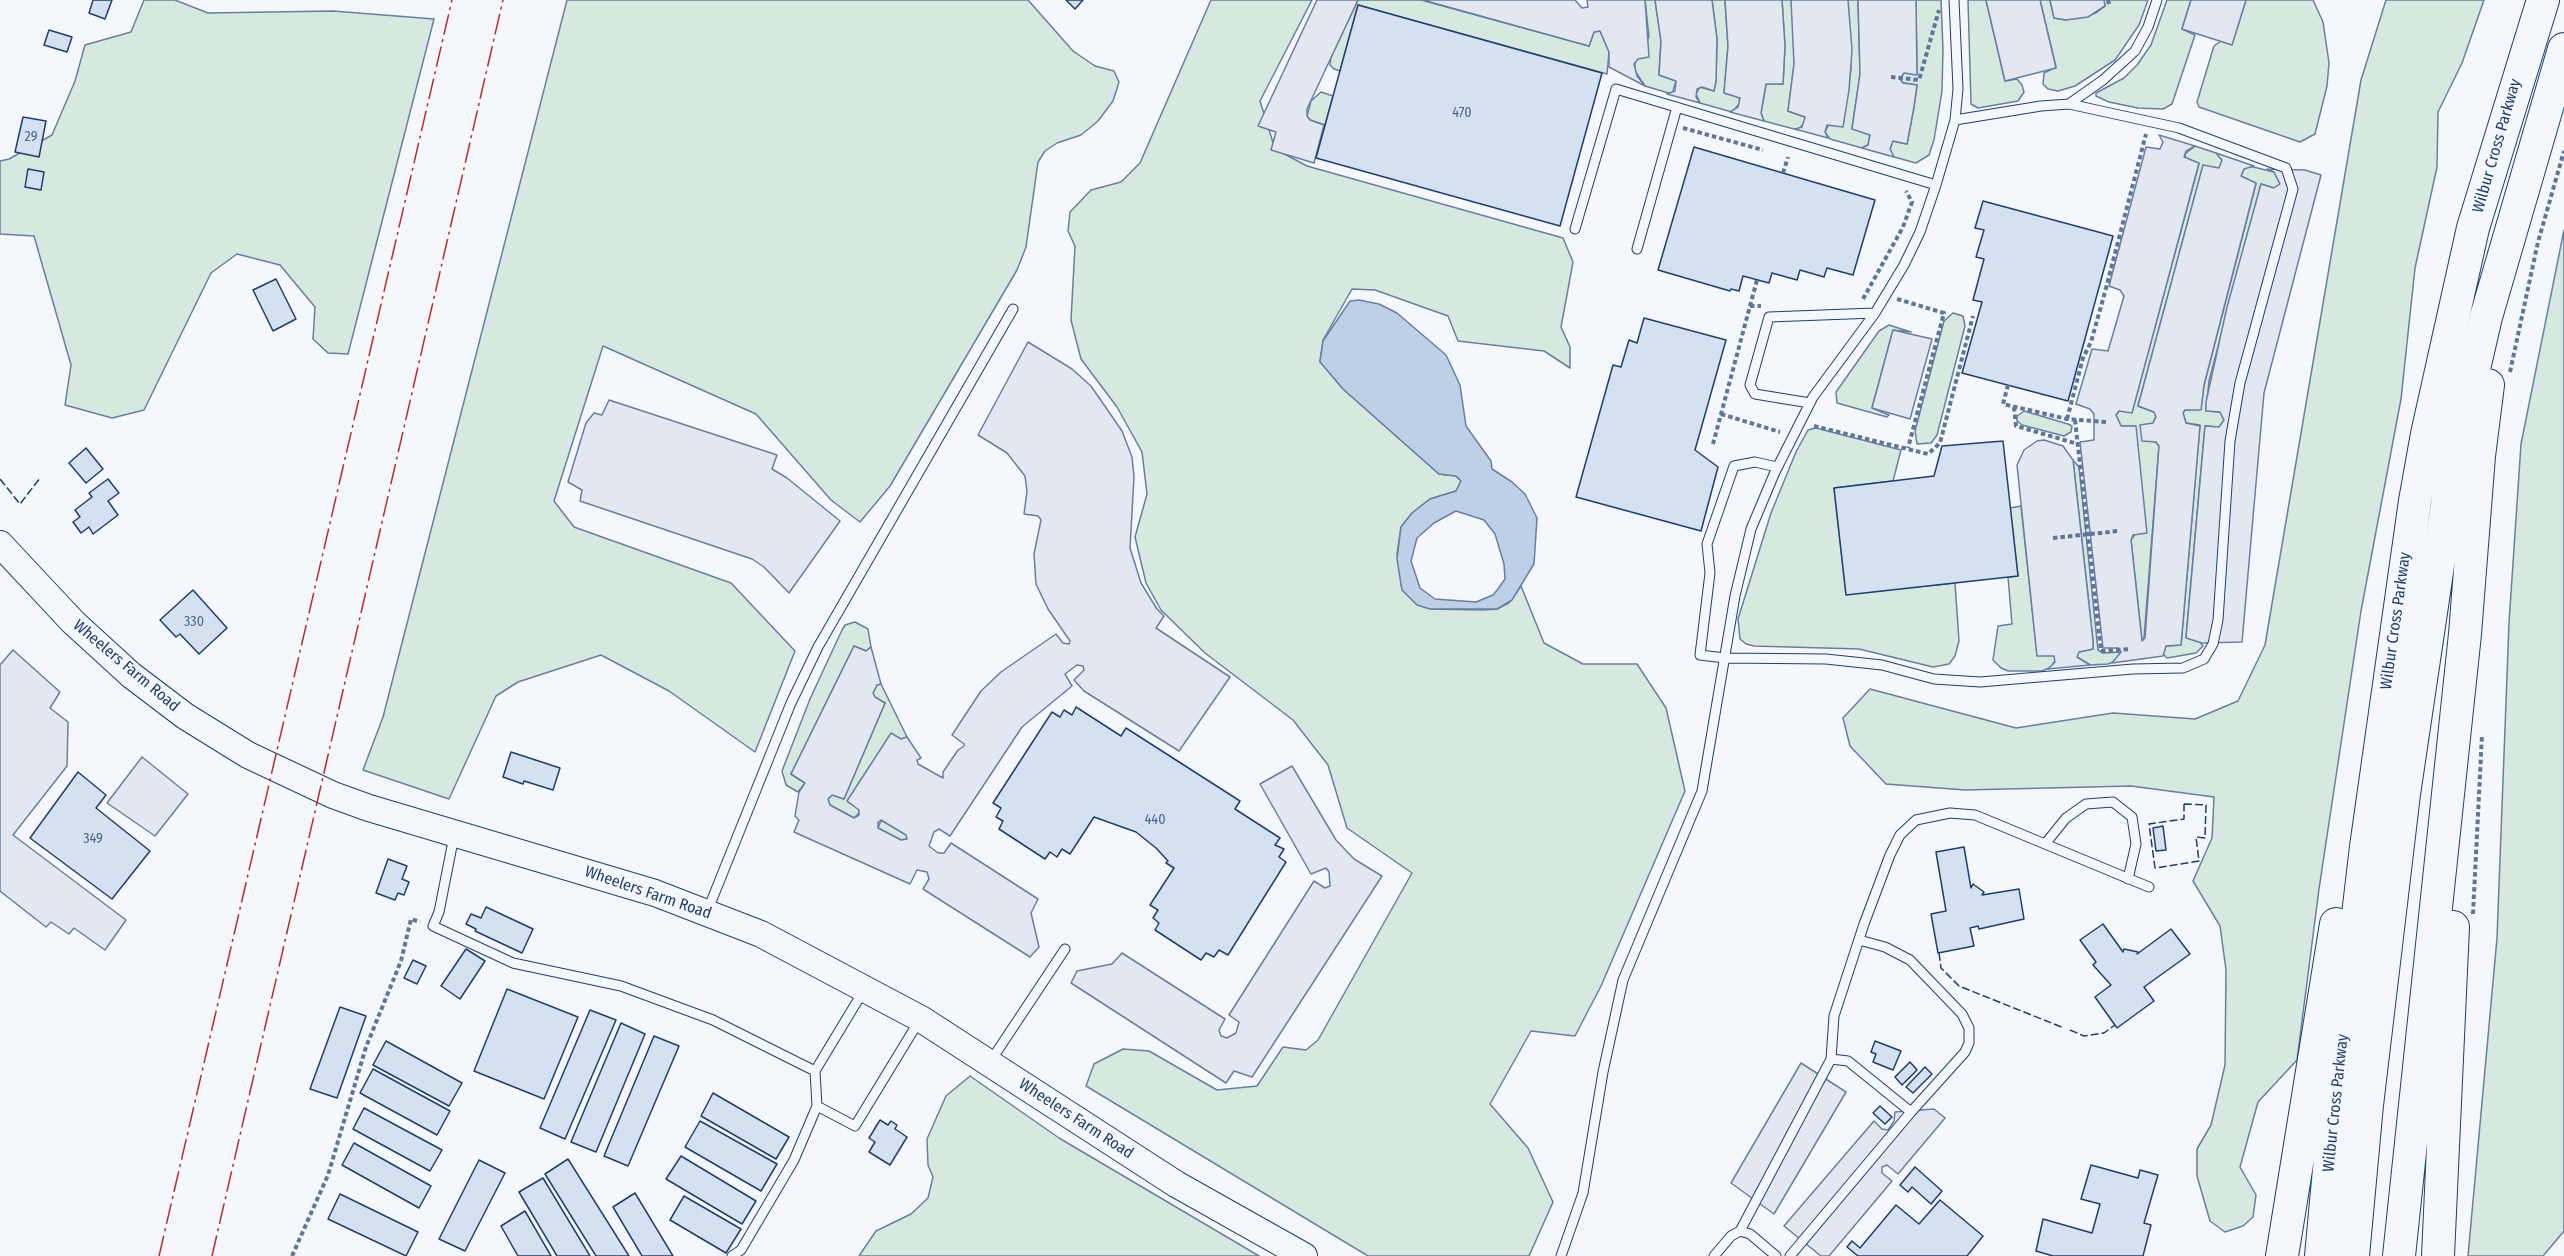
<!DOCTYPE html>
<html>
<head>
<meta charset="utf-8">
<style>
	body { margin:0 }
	canvas { display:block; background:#f4f7fb }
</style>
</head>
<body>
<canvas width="2564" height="1256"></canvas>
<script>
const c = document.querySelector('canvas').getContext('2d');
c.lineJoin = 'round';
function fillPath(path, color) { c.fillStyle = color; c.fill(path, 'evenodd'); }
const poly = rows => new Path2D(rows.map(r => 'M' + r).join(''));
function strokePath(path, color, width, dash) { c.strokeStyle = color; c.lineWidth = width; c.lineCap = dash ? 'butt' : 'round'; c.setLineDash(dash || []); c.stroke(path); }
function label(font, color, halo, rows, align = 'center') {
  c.font = font + ' "Fira Sans Condensed",sans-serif'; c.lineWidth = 4.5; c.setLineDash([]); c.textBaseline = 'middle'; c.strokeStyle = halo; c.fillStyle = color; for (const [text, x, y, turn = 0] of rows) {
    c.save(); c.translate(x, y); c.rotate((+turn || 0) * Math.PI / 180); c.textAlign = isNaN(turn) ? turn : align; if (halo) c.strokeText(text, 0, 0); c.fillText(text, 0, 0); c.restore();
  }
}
const green = poly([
	[144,0,175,0,208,13,333,11,434,19,348,354,328,353,313,339,315,307,280,265,237,254,211,273,144,410,112,418,65,405,71,365,34,236,0,234,0,161,9,159,52,135,75,81,85,45,131,32,144,0],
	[567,0,1028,0,1073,51,1095,66,1114,71,1119,82,1113,101,1098,121,1081,135,1057,143,1045,151,1038,162,1026,247,1017,270,890,486,860,522,831,500,756,414,603,346,554,501,574,527,731,583,795,651,755,752,669,691,601,655,518,682,496,696,449,799,363,770,383,717,567,0],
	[1211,0,1312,0,1260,101,1275,149,1307,166,1563,238,1573,262,1561,327,1570,347,1570,368,1544,351,1458,341,1448,316,1375,290,1352,289,1323,340,1320,361,1343,389,1439,474,1456,476,1461,481,1456,491,1430,499,1412,513,1401,527,1397,554,1402,590,1430,609,1483,610,1497,609,1509,603,1521,586,1544,643,1583,664,1637,664,1666,708,1685,791,1601,986,1575,1036,1531,1031,1490,1104,1528,1148,1553,1202,1529,1256,1368,1256,1086,1086,1094,1064,1123,1049,1149,1051,1217,1090,1257,1086,1283,1047,1306,1050,1318,1040,1412,873,1347,828,1328,765,1293,720,1205,653,1161,610,1146,583,1135,537,1147,494,1142,452,1117,407,1081,359,1071,320,1075,246,1068,231,1070,212,1091,190,1121,182,1140,163,1211,0],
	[1358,0,1421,0,1589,46,1594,32,1600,31,1609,52,1607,74,1358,5,1340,71,1334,69,1330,65,1331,57,1358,0],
	[1645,0,1655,0,1661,41,1659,75,1676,81,1672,94,1645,86,1635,71,1635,62,1649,37,1645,0],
	[1712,0,1725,0,1728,46,1724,93,1739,97,1740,103,1732,112,1700,103,1696,94,1700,87,1714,91,1716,81,1717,39,1712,0],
	[1782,0,1791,0,1793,11,1794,64,1788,111,1805,117,1805,122,1798,130,1764,121,1761,113,1766,84,1783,84,1785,46,1782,0],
	[1848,0,1858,0,1860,74,1852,128,1870,135,1868,145,1862,148,1830,139,1825,132,1829,124,1843,126,1851,69,1848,0],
	[1916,0,1941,0,1943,49,1942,91,1934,140,1929,155,1916,163,1894,157,1890,149,1893,141,1907,144,1914,107,1917,85,1903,83,1900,79,1904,73,1917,74,1916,0],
	[1968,0,1986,0,2005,81,2017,79,2022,85,2024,92,2018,101,1978,108,1971,104,1968,0],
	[2040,0,2050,0,2054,18,2066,20,2096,13,2105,6,2104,0,2148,0,2139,25,2115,60,2075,86,2058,91,2048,89,2043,84,2044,73,2056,67,2040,0],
	[2167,0,2191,0,2182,29,2195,35,2172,104,2163,109,2138,108,2109,102,2096,96,2096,93,2124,78,2137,65,2151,45,2167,0],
	[2246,0,2313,0,2323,22,2329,63,2327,86,2315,134,2300,142,2199,107,2197,102,2214,46,2221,41,2232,44,2246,0],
	[2386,0,2484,0,2462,63,2438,112,2437,167,2415,268,2401,399,2361,611,2319,889,2297,1060,2258,1102,2240,1167,2256,1195,2253,1217,2243,1226,2225,1232,2210,1221,2197,1176,2197,1149,2211,1125,2225,1065,2226,970,2220,926,2193,881,2212,838,2214,797,2131,786,1965,790,1886,784,1850,746,1843,718,1870,689,2016,728,2113,713,2195,719,2238,701,2265,645,2361,80,2386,0],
	[1321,92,1333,96,1325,125,1310,120,1307,116,1311,101,1321,92],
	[2195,146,2216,153,2222,160,2221,165,2218,169,2203,166,2138,406,2154,412,2156,416,2153,423,2152,441,2156,442,2159,446,2144,638,2142,641,2131,540,2135,534,2135,426,2121,426,2116,415,2119,411,2132,412,2199,164,2186,160,2185,154,2195,146],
	[2249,166,2274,172,2280,184,2274,188,2261,184,2209,381,2206,411,2220,412,2224,420,2219,427,2205,426,2186,637,2198,640,2203,646,2196,653,2167,658,2163,654,2166,646,2181,645,2200,425,2186,423,2183,413,2185,410,2201,409,2204,385,2256,184,2241,176,2244,169,2249,166],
	[2564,230,2564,1231,2543,1256,2468,1256,2497,938,2509,623,2521,444,2564,230],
	[1953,313,1963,316,1965,326,1937,435,1931,443,1917,444,1915,431,1944,321,1953,313],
	[1889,325,1911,332,1893,330,1872,408,1889,415,1887,417,1837,403,1836,392,1879,331,1889,325],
	[2024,411,2068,424,2072,426,2071,432,2064,436,2022,425,2017,421,2017,416,2024,411],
	[1816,428,1901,450,1893,481,1834,488,1846,594,1955,583,1959,641,1955,656,1949,664,1933,667,1859,649,1754,646,1746,644,1740,639,1738,619,1771,513,1796,452,1808,430,1816,428],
	[2073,460,2079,467,2098,650,2103,653,2121,652,2115,661,2108,664,2090,665,2077,657,2078,652,2093,649,2093,641,2073,460],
	[2021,506,2037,655,2052,654,2056,659,2051,667,2042,671,2008,671,2001,668,1993,660,1998,626,2012,624,2008,577,2018,576,2010,508,2021,506],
	[855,622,868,629,871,647,866,651,854,646,791,774,805,783,798,792,786,785,782,771,810,699,842,630,845,625,855,622],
	[881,684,907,737,901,739,891,734,848,802,858,808,860,812,854,818,830,805,828,799,832,795,844,799,885,703,874,697,873,693,877,685,881,684],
	[881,820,907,835,907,839,901,840,878,828,881,820],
	[970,1076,1059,1138,1259,1256,859,1256,876,1231,911,1214,928,1198,933,1177,928,1165,927,1139,946,1096,970,1076]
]);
fillPath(green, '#d7e8df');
strokePath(green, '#687fa3', 1.5);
const parking = poly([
	[1317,0,1358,0,1307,109,1307,116,1310,120,1324,125,1314,163,1271,150,1276,132,1258,126,1317,0],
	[1423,0,1575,0,1582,8,1588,7,1587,0,1645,0,1649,57,1638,59,1634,64,1637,76,1645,86,1609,67,1609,52,1600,31,1594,32,1589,46,1423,0],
	[1655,0,1712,0,1717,39,1716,81,1714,91,1702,87,1697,89,1696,97,1700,103,1667,94,1675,91,1676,81,1659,75,1661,41,1655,0],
	[1725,0,1782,0,1785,46,1783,84,1766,84,1761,113,1764,121,1730,112,1738,107,1740,98,1724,93,1728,46,1725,0],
	[1791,0,1848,0,1852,50,1849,90,1843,127,1827,125,1825,132,1828,138,1795,129,1802,127,1805,117,1788,111,1794,64,1791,0],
	[1858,0,1916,0,1917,75,1904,73,1900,79,1903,83,1917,85,1914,107,1907,144,1893,141,1890,149,1894,157,1862,148,1868,145,1870,135,1852,129,1860,74,1858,0],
	[1986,0,2040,0,2056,68,2005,81,1986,0],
	[2050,0,2104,0,2105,6,2088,17,2066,20,2054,18,2050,0],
	[2191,0,2246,0,2232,45,2182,29,2191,0],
	[2159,135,2195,146,2186,151,2184,157,2199,163,2132,413,2119,411,2116,415,2121,426,2136,426,2147,533,2133,535,2131,540,2142,641,2145,638,2159,446,2156,442,2142,441,2140,425,2153,423,2156,417,2154,412,2138,406,2203,165,2219,168,2222,160,2216,153,2254,166,2244,169,2241,176,2256,183,2204,385,2201,410,2185,410,2183,413,2186,423,2200,426,2181,645,2166,646,2163,656,2112,663,2121,652,2118,648,2103,648,2080,442,2094,440,2094,414,2090,409,2076,404,2092,349,2108,351,2124,296,2120,290,2109,286,2146,147,2160,149,2163,142,2159,135],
	[2267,169,2305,170,2321,175,2264,393,2242,642,2202,643,2186,638,2205,426,2219,427,2224,420,2220,412,2206,411,2206,402,2227,307,2261,184,2274,188,2280,184,2274,172,2267,169],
	[1893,330,1932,339,1910,419,1872,408,1893,330],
	[1028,342,1072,369,1091,386,1122,431,1132,457,1134,477,1130,548,1141,583,1157,609,1164,616,1156,628,1230,677,1179,751,1084,691,1074,680,1084,670,1083,666,1077,665,1065,674,1072,686,1022,727,950,836,939,829,934,832,929,846,938,853,944,853,951,843,1038,899,1031,913,1039,947,1030,957,923,889,929,879,927,872,917,870,910,884,794,832,799,820,795,816,799,792,805,783,791,774,854,646,866,651,871,647,881,684,877,685,873,693,875,697,885,703,844,799,832,795,828,799,830,805,854,818,859,815,859,810,847,801,891,733,901,739,907,737,921,758,917,760,918,764,943,778,943,772,958,750,964,746,964,744,952,735,981,691,1001,672,1056,634,1063,643,1069,644,1070,641,1048,609,1036,584,1034,554,1041,520,1038,516,1024,514,1027,491,1025,476,1007,453,978,435,1028,342],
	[881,820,906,835,907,839,901,840,878,828,878,822,881,820],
	[609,400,777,455,772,469,787,478,840,521,789,593,764,567,752,559,580,501,582,490,568,482,586,423,594,413,602,415,609,400],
	[2044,440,2063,446,2073,460,2093,641,2093,649,2079,652,2077,657,2090,665,2048,669,2055,662,2054,656,2037,656,2017,465,2024,450,2037,441,2044,440],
	[13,650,60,692,50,708,68,722,67,766,13,835,126,920,105,950,74,928,69,934,51,922,46,927,0,891,0,665,13,650],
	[142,757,188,794,155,836,107,803,142,757],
	[1292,766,1336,840,1354,859,1382,876,1252,1077,1234,1071,1226,1083,1071,983,1077,971,1112,964,1122,953,1225,1019,1219,1030,1221,1036,1227,1038,1236,1033,1239,1022,1229,1015,1314,881,1325,888,1330,886,1329,872,1326,868,1311,874,1260,784,1292,766],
	[1801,1063,1846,1092,1774,1214,1731,1183,1801,1063],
	[1934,1109,1945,1118,1898,1174,1887,1165,1882,1167,1882,1173,1892,1181,1829,1256,1821,1256,1784,1226,1874,1121,1882,1129,1888,1130,1894,1121,1895,1112,1934,1109]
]);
fillPath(parking, '#e3e8f0');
strokePath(parking, '#687fa3', 1.5);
const water = poly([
	[1359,300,1379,304,1397,313,1446,355,1460,385,1466,426,1491,461,1492,469,1512,482,1525,494,1537,518,1534,564,1512,600,1497,609,1430,609,1417,605,1402,590,1397,559,1401,527,1412,513,1430,499,1456,491,1461,481,1456,476,1439,474,1343,389,1320,362,1323,341,1350,301,1359,300],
	[1456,511,1484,520,1495,534,1504,564,1505,579,1498,589,1493,595,1476,602,1435,599,1420,588,1411,561,1417,538,1434,523,1456,511]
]);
fillPath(water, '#bed0e5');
strokePath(water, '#687fa3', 1.5);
const building = poly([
	[93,0,112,0,105,19,89,13,93,0],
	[1066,0,1083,0,1075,9,1066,0],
	[1358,5,1602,73,1560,226,1316,158,1358,5],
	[49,30,72,37,67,52,44,45,49,30],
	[23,117,46,121,39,157,15,152,23,117],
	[1694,147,1875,200,1853,275,1827,268,1824,277,1800,270,1797,280,1772,273,1769,283,1743,276,1739,291,1731,289,1730,291,1658,270,1694,147],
	[28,169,44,172,41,190,25,187,28,169],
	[1983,201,2113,236,2068,401,1962,373,1982,302,1973,300,1984,259,1976,257,1984,230,1975,228,1983,201],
	[276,279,296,319,273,331,253,290,276,279],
	[1644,318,1726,340,1695,450,1718,467,1701,531,1576,497,1613,365,1621,367,1629,340,1637,343,1644,318],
	[2003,441,2018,576,1846,595,1834,488,1934,476,1942,446,2003,441],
	[86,448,103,469,86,483,69,463,86,448],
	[108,479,119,493,108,501,118,515,93,534,89,527,81,533,73,522,80,517,75,510,92,497,89,493,108,479],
	[193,590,227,628,199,654,180,634,176,637,160,620,193,590],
	[1076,707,1121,736,1126,728,1240,801,1235,809,1280,838,1275,845,1284,849,1279,857,1286,862,1228,955,1219,950,1214,957,1206,953,1201,960,1155,930,1159,923,1153,918,1158,910,1150,905,1174,868,1166,863,1168,861,1156,848,1136,832,1094,817,1070,854,1062,849,1057,857,1050,852,1045,859,999,829,1003,821,996,817,1001,808,993,803,1052,712,1060,717,1064,710,1072,715,1076,707],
	[511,752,560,768,553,790,524,781,523,784,503,777,511,752],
	[78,772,106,795,96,808,150,851,112,899,30,838,78,772],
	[2163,826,2166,850,2156,851,2153,828,2163,826],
	[1964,847,1971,888,1973,884,1984,892,1982,895,2019,889,2024,919,1979,929,1978,926,1970,928,1974,946,1938,953,1931,914,1946,911,1936,852,1964,847],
	[388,859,407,866,402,879,409,882,404,895,398,893,395,900,376,893,388,859],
	[486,907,533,929,522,953,475,931,476,929,466,924,471,914,481,918,486,907],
	[2103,924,2123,952,2124,949,2138,952,2137,954,2171,929,2190,954,2144,987,2154,1001,2117,1028,2095,997,2111,985,2093,965,2096,962,2080,940,2103,924],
	[466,949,485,961,460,999,441,986,466,949],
	[413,960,426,966,417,984,404,978,413,960],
	[507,989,578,1017,544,1099,474,1071,507,989],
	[340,1007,366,1016,337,1098,310,1089,340,1007],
	[590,1010,616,1020,565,1139,540,1128,590,1010],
	[621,1023,645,1034,596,1152,571,1142,621,1023],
	[654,1036,679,1046,628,1166,604,1156,654,1036],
	[386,1041,462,1083,449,1106,373,1065,386,1041],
	[1875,1041,1901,1051,1893,1070,1873,1062,1876,1054,1871,1052,1875,1041],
	[1910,1062,1917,1070,1902,1085,1895,1077,1910,1062],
	[1925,1067,1932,1074,1913,1093,1906,1087,1925,1067],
	[373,1069,450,1111,437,1135,360,1093,373,1069],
	[713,1093,789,1137,776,1159,701,1116,713,1093],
	[1880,1106,1892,1117,1885,1124,1873,1113,1880,1106],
	[364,1108,442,1150,430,1171,353,1129,364,1108],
	[880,1120,888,1125,891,1121,897,1125,895,1129,907,1137,890,1165,869,1152,875,1142,869,1138,880,1120],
	[700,1121,777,1164,761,1191,685,1147,700,1121],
	[354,1143,431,1186,419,1208,342,1165,354,1143],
	[681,1156,756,1201,742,1224,666,1179,681,1156],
	[568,1159,629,1256,596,1256,545,1174,568,1159],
	[479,1160,505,1173,465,1251,439,1239,479,1160],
	[2091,1165,2138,1178,2140,1170,2158,1175,2144,1223,2151,1225,2143,1256,2053,1256,2036,1251,2043,1219,2092,1233,2100,1204,2081,1199,2091,1165],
	[1915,1167,1942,1191,1931,1204,1912,1187,1908,1192,1900,1185,1915,1167],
	[543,1178,590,1256,557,1256,519,1192,543,1178],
	[635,1193,673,1256,642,1256,613,1207,635,1193],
	[340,1194,418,1232,406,1256,328,1219,340,1194],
	[684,1196,741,1229,726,1253,670,1220,684,1196],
	[1940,1200,1983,1236,1967,1256,1858,1256,1847,1247,1852,1241,1860,1248,1896,1205,1919,1224,1940,1200],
	[525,1211,551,1256,518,1256,501,1226,525,1211]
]);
fillPath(building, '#d5e0f0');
strokePath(building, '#1d3f73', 1.5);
const service = poly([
	[2069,104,2103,80,2135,51,2148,27,2157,0],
	[1575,229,1616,89,1936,185],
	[1637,249,1677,107],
	[1810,403,1755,394,1750,385,1769,317,1875,313],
	[1777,467,1755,462,1734,466,1707,544,1710,573,1700,655,1725,658,1826,659,1882,665,1934,679,1980,682,2133,669,2183,668,2204,659,2213,644,2218,620,2230,441,2240,383,2293,189,2286,168,2179,128,2069,104,2041,106,1955,120],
	[454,836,439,912,433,926,513,963,621,986,713,1020,815,1071,864,990],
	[2045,844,2066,818,2086,804,2113,802,2132,817,2136,844,2128,879],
	[707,912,791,703,818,647,1013,309],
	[1859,940,1885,947,1910,960,1962,1014,1969,1028,1969,1043,1965,1052,1911,1112],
	[1831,1059,1834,1016,1864,924,1890,855,1900,835,1916,820,1950,813,1975,815,2149,887],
	[990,1062,1065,949],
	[817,1106,855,1126,919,1021],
	[1740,1231,1831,1059,1848,1061,1911,1112,1790,1256],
	[732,1256,741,1250,794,1160,817,1106,815,1071],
	[1561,1256,1583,1193,1603,1072,1623,980,1702,791,1735,596,1751,529,1775,472,1813,397,1875,313,1904,265,1920,232,1936,185,1955,120,1958,89,1954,0],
	[1714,1256,1731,1236,1740,1231,1750,1234,1776,1256]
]);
const secondary = poly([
	[0,544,73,622,131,675,185,716,248,755,333,795,369,808,655,893,761,934,921,1019,1176,1184,1304,1256]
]);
const motorway = poly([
	[2282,1256,2336,924],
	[2321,1256,2333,1126,2366,847,2415,501,2427,434,2473,228,2543,0],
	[2353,1256,2367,1105,2404,794,2455,451,2486,317,2564,49],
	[2399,1256,2465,634,2479,456,2488,385],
	[2438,1256,2453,927]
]);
strokePath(service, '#1d3f73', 11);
strokePath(secondary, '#1d3f73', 28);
strokePath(motorway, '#1d3f73', 34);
strokePath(poly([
	[2108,0,2109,4],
	[1891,77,1919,80,1939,10],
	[1683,128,1763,150],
	[1783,173,1788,157],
	[1863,299,1903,227,1912,202,1906,191],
	[1897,299,1944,313,1908,448],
	[1750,306,1761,306],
	[2510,372,2538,242,2564,151],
	[2008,385,2003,404,2067,419,2106,422],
	[2014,407,2016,426,2078,444],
	[1721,414,1780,432],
	[2067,419,2083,358,2091,342,2105,292,2146,134],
	[2075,420,2101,651,2131,649],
	[1814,426,1928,454,1940,443,1973,316],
	[1713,444,1757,280],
	[2053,538,2118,531],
	[2473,914,2482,735],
	[292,1256,328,1175,366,1047,401,961,411,919,420,922]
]), '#5e769c', 4, [4.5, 3]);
strokePath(service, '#f4f7fb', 9);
strokePath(secondary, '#f4f7fb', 26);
strokePath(motorway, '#f4f7fb', 32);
strokePath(poly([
	[0,479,20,504,40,478],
	[2184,804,2206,805,2205,838,2196,837,2199,861,2155,868,2149,824,2184,819,2184,804],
	[1939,953,1941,968,1959,986,2064,1028],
	[2070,1030,2084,1036,2104,1033,2115,1025]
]), '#1d3f73', 1.5, [8, 3]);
strokePath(poly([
	[159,1256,452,0],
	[212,1256,503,0]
]), '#c62828', 1.5, [21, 4.5, 3, 4.5]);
label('14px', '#4b6792', null, [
	["470",1462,113],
	["29",31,137],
	["330",194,622],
	["440",1155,820],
	["349",93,839]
]);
label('16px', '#1d3f73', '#f4f7fb', [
	["Wilbur Cross Parkway",2497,146,-74],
	["Wilbur Cross Parkway",2396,621,-82],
	["Wheelers Farm Road",126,666,40],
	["Wheelers Farm Road",648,893,19],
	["Wilbur Cross Parkway",2336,1103,-84],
	["Wheelers Farm Road",1076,1119,33]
]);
</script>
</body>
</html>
